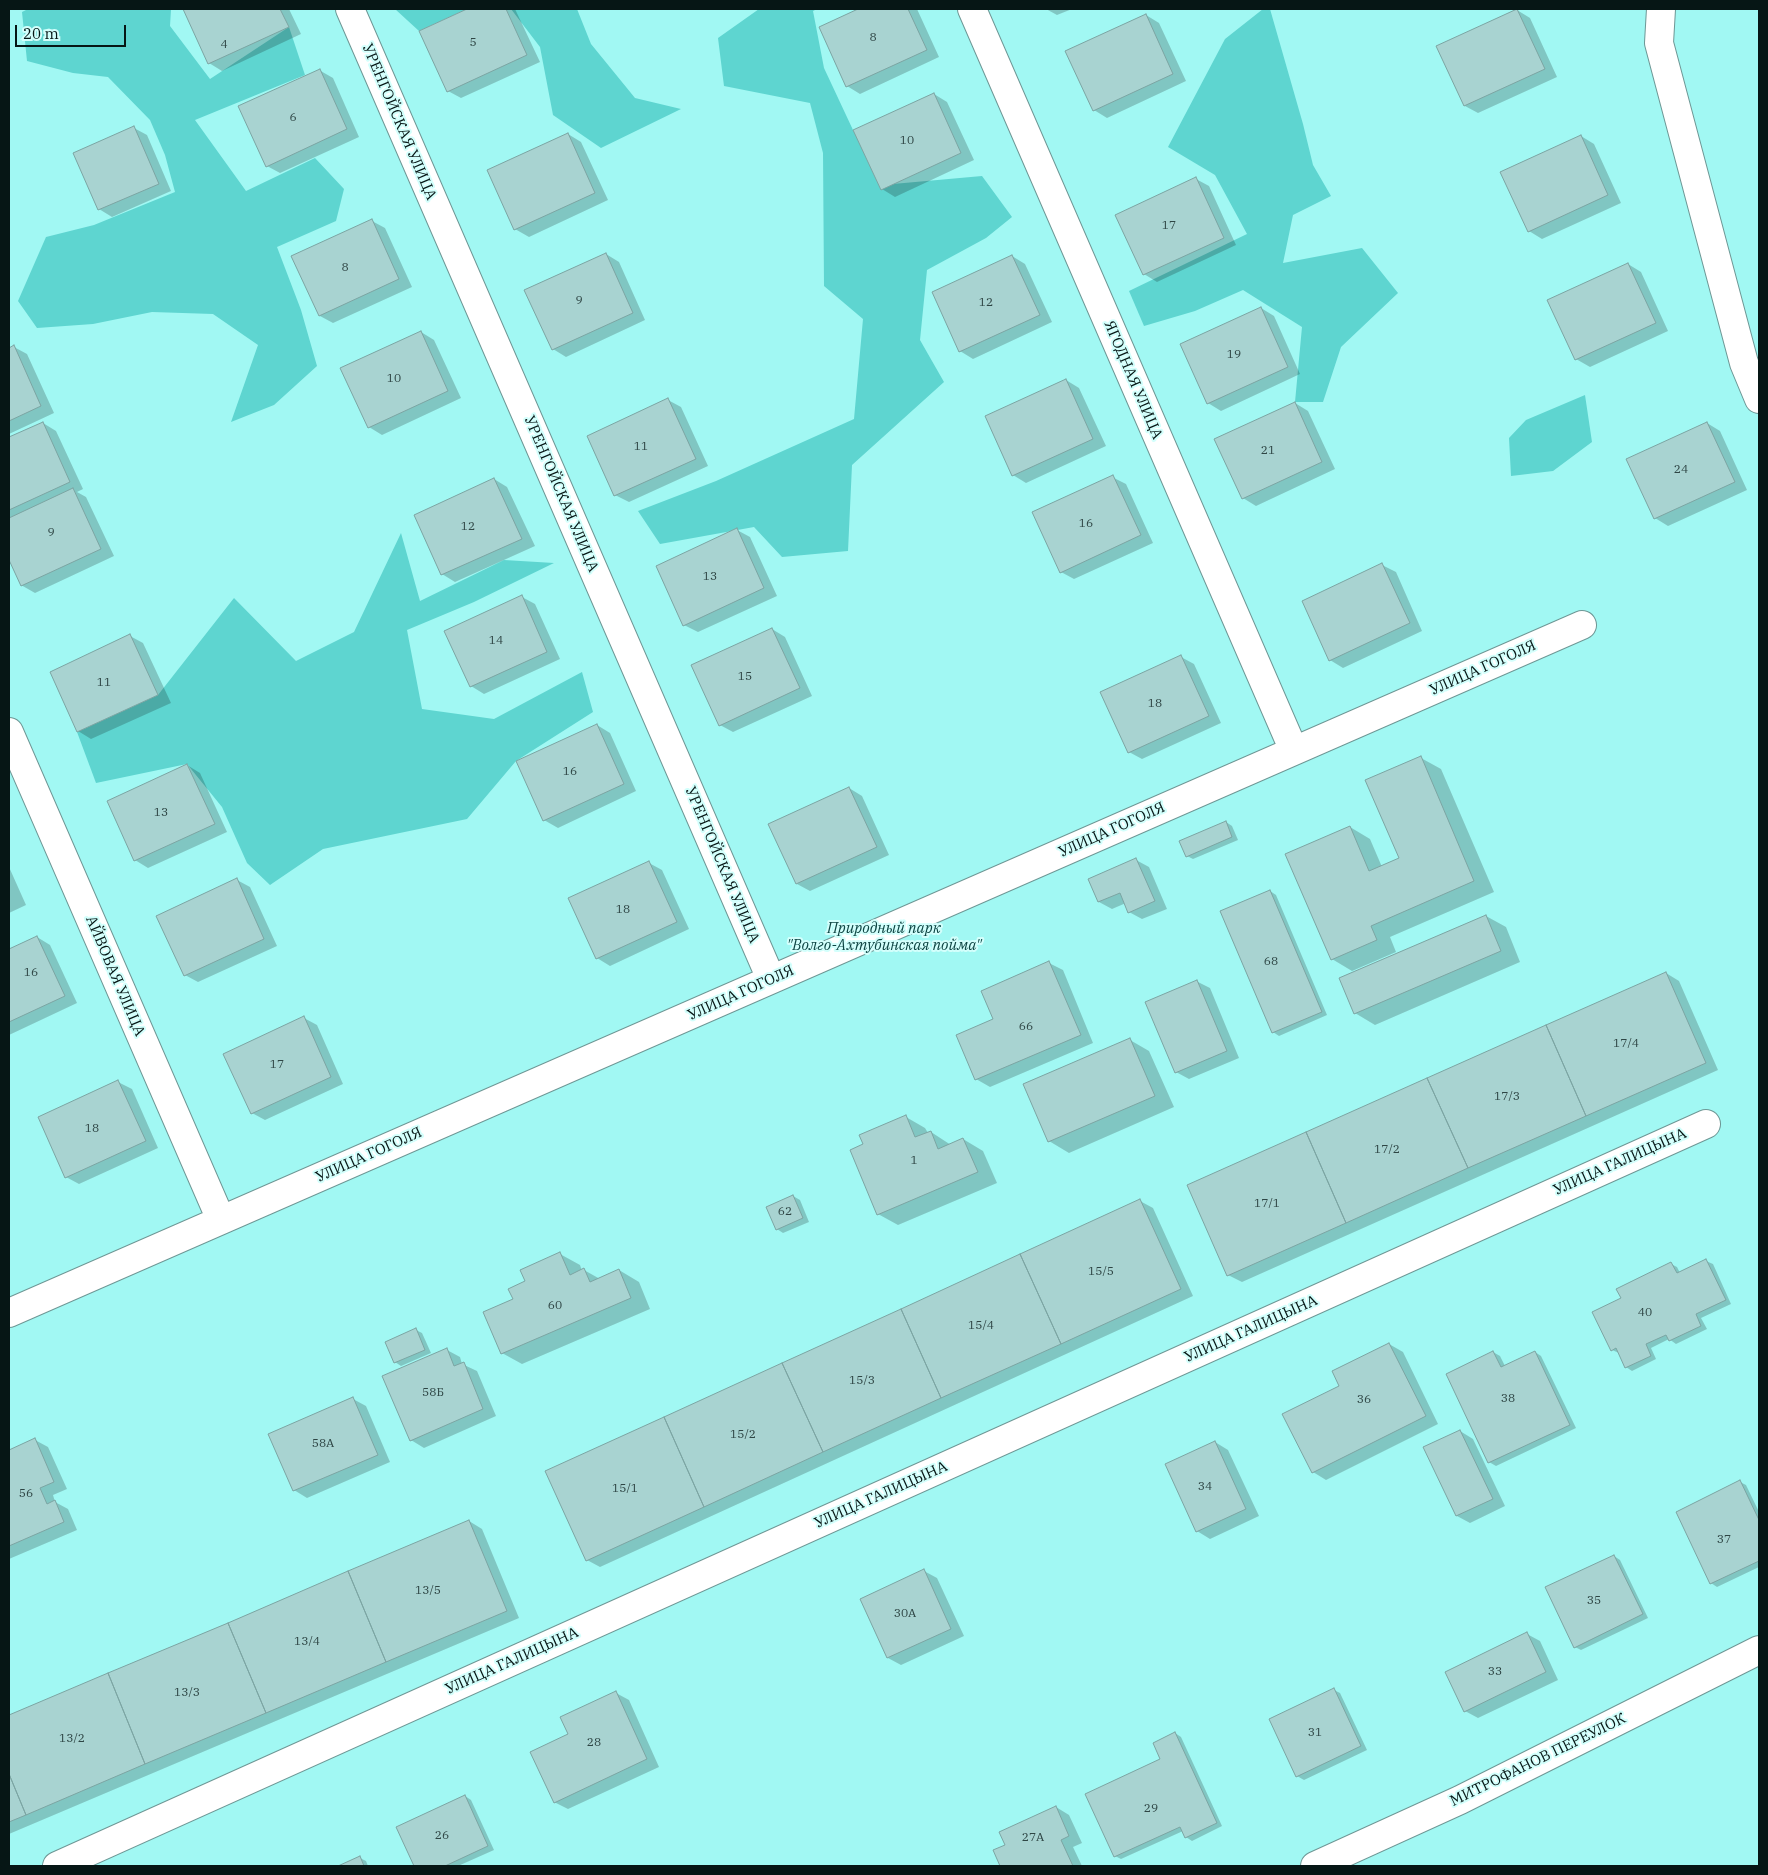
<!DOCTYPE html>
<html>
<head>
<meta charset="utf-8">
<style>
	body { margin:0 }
	#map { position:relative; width:1768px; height:1875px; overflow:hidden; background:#d3fffc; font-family:"IBM Plex Serif",serif }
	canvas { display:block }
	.frame { position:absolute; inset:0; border:10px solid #061615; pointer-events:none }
	.scale { position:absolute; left:15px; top:25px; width:111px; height:22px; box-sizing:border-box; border:2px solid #061615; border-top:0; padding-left:6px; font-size:15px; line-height:18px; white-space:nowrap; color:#061615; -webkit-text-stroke:4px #d3fffc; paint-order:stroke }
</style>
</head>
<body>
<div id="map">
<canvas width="1768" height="1875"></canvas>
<div class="frame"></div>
<div class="scale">20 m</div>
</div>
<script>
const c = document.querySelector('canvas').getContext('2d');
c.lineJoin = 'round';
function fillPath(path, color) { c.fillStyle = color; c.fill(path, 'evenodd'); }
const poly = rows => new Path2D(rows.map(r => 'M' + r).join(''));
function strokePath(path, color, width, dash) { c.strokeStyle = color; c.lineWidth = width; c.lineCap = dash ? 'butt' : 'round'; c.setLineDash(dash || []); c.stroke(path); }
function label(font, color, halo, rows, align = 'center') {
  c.font = font + ' "IBM Plex Serif",serif'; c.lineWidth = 4; c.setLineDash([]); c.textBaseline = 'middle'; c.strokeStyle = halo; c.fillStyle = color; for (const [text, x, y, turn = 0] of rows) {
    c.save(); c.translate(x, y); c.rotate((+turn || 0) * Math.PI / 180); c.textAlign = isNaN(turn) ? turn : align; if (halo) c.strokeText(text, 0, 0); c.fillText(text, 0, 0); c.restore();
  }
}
fillPath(poly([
	[9,9,1759,9,1759,1866,9,1866]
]), '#a1f8f3');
fillPath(poly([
	[28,9,171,9,170,26,210,79,289,27,305,75,195,120,246,191,315,158,344,189,336,221,277,247,301,310,317,366,274,405,231,422,258,345,213,314,152,312,93,324,37,328,18,301,46,237,94,225,175,192,165,155,150,120,108,77,73,73,27,61,22,12],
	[395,9,467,9,419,31],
	[511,9,577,9,591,44,635,98,681,109,601,148,553,115,540,47],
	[759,9,817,9,813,11,824,68,853,130,893,184,982,176,1012,217,986,238,927,270,920,340,944,382,852,465,848,551,782,557,754,527,660,544,638,511,716,481,854,419,863,319,824,286,823,153,810,103,724,86,718,38],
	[1263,9,1270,9,1303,124,1313,165,1331,196,1293,215,1283,263,1362,248,1398,293,1341,347,1323,402,1295,402,1302,327,1243,290,1195,311,1144,326,1129,291,1247,234,1215,175,1168,147,1225,39],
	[1585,395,1592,442,1553,471,1511,476,1509,438,1526,420],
	[401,533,420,601,504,560,554,563,474,602,407,630,422,709,494,719,582,672,593,712,516,761,467,819,323,849,270,885,247,863,222,807,187,764,96,783,77,732,158,695,234,598,296,661,354,632]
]), '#5ed5d0');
fillPath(poly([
	[184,9,289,9,301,34,222,71,209,63],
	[470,9,515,9,540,62,461,98,448,91,420,32],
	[861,9,917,9,939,57,860,94,847,86,821,27],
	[1046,9,1072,9,1057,15],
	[1517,10,1530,18,1557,77,1478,113,1465,106],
	[1146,15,1159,23,1186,81,1107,118,1094,110],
	[319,70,333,78,359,137,280,173,267,166],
	[934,94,947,102,974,160,895,197,882,189],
	[134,128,147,135,171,191,112,217,99,209],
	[568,134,581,142,608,200,529,237,515,229],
	[1581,136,1594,144,1621,203,1542,239,1529,231],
	[1196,179,1209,186,1236,245,1157,282,1144,274],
	[372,221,385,228,412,287,333,323,320,316],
	[606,254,619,262,645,320,566,357,553,349],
	[1012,256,1025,264,1052,322,973,359,960,351],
	[1628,264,1641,272,1668,331,1590,367,1576,359,1549,301],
	[1261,308,1274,316,1300,374,1221,411,1208,403],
	[421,332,434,340,461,398,382,435,369,427],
	[14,347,27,354,54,413,9,434,9,349],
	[1066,380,1079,388,1106,446,1026,483,1013,475],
	[668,400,681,407,708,466,629,502,615,495],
	[1295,403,1308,411,1335,469,1256,506,1243,498],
	[43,423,56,431,83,489,77,492,86,497,114,556,35,593,21,585,9,557,9,439],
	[1707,423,1720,431,1747,490,1668,526,1655,518],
	[1112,477,1126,484,1153,543,1074,579,1061,572],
	[494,479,507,487,535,546,455,582,442,574],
	[737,530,750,537,777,596,698,632,684,625],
	[1382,565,1396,572,1422,631,1343,668,1330,660],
	[522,597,535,604,560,659,484,694,471,686],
	[772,629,785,637,812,696,733,732,720,725],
	[130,636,143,643,171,703,91,739,78,731],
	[1181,657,1194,664,1221,723,1142,759,1129,752],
	[597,725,610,733,636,791,558,828,544,820],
	[1421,758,1441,769,1494,892,1390,937,1396,952,1352,971,1332,959,1350,827,1370,839,1382,867,1400,859],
	[187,765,200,773,227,832,148,868,135,860],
	[849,788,862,796,889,855,810,891,797,884],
	[1226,822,1232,826,1238,840,1193,859,1187,856],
	[1136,860,1149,867,1167,909,1142,919,1129,912,1126,903,1112,909,1099,902],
	[649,863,662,870,689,929,610,966,597,958],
	[9,867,26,905,9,913],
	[237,880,250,887,277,946,198,982,185,975],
	[1270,891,1276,895,1327,1015,1279,1036,1273,1032],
	[1486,916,1506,927,1520,962,1375,1025,1355,1013],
	[37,937,50,945,77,1003,9,1035,9,950],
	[1049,963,1063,970,1093,1043,990,1087,976,1079,994,1020],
	[1666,973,1679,981,1718,1070,1242,1282,1228,1275],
	[1196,981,1210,988,1239,1058,1189,1079,1176,1072],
	[304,1018,317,1025,343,1084,265,1120,252,1113],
	[1130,1040,1149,1051,1174,1107,1069,1153,1049,1141],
	[118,1082,132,1089,158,1148,79,1184,66,1177],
	[906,1117,925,1128,928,1133,931,1132,951,1145,963,1139,983,1151,997,1183,898,1225,878,1214,865,1145],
	[793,1196,800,1200,809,1222,783,1233,777,1229],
	[1140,1201,1153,1208,1193,1296,600,1567,587,1560],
	[560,1254,580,1265,582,1271,584,1270,600,1279,619,1270,639,1282,650,1309,522,1364,502,1353,514,1300,526,1282],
	[1706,1261,1713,1264,1731,1304,1701,1318,1707,1329,1676,1344,1669,1339,1651,1348,1656,1359,1632,1371,1626,1367,1619,1353,1612,1350,1622,1299,1671,1264,1677,1267,1680,1273],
	[416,1330,422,1333,431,1353,401,1366,395,1362],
	[1389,1344,1403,1352,1438,1424,1326,1480,1313,1472,1341,1387],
	[447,1350,460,1357,462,1364,477,1371,496,1416,424,1448,411,1440],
	[1493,1352,1500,1356,1505,1366,1535,1352,1541,1356,1576,1428,1496,1466,1489,1462,1447,1374],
	[353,1399,366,1406,390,1462,307,1498,294,1490],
	[1460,1431,1473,1439,1505,1506,1470,1523,1457,1516,1425,1448],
	[35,1440,48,1447,67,1489,53,1495,55,1502,68,1509,77,1530,9,1559,9,1451],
	[1215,1442,1228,1450,1259,1516,1210,1539,1197,1531],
	[1740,1482,1746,1485,1759,1512,1759,1567,1717,1587,1711,1583],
	[469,1521,482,1529,519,1618,9,1834,9,1716],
	[1614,1556,1620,1560,1648,1618,1581,1650,1575,1647],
	[924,1571,937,1578,964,1636,901,1665,888,1658],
	[1527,1634,1540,1641,1558,1680,1478,1718,1465,1711],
	[1334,1690,1340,1693,1367,1750,1304,1780,1297,1776],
	[616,1693,629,1700,659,1767,568,1809,554,1802],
	[1175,1733,1181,1737,1222,1826,1192,1841,1186,1837,1183,1831,1121,1859,1115,1856],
	[465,1796,471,1800,494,1850,458,1866,415,1866,398,1827],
	[1056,1807,1069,1815,1082,1843,1073,1847,1082,1866,1002,1866,995,1851,1007,1845],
	[360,1858,366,1861,368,1866,341,1866]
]), '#0003');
const building = poly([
	[183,9,280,9,289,27,208,64,183,9],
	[467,9,506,9,527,55,447,92,419,31,467,9],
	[858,9,908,9,927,50,846,87,819,27,858,9],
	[1517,9,1545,69,1464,106,1436,46,1517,9],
	[1146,14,1173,74,1093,111,1065,51,1146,14],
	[320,69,347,129,266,167,238,106,320,69],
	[934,93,961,153,881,190,853,130,934,93],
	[134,126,159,184,98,210,73,153,134,126],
	[568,133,595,193,514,230,487,170,568,133],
	[1581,135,1608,195,1528,232,1500,172,1581,135],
	[1196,177,1224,238,1143,275,1115,215,1196,177],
	[372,219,399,279,319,316,291,256,372,219],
	[606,253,633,313,552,350,524,290,606,253],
	[1012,255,1040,315,959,352,932,292,1012,255],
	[1628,263,1656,323,1575,360,1547,300,1628,263],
	[1261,307,1288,367,1207,404,1180,344,1261,307],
	[421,331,448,391,368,428,340,368,421,331],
	[14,345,41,406,9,421,9,348,14,345],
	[1066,379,1093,439,1012,476,985,416,1066,379],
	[668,398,696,459,614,496,587,436,668,398],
	[1295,402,1322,462,1242,499,1214,439,1295,402],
	[43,422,70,482,9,510,9,437,43,422],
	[1707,422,1735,482,1654,519,1626,459,1707,422],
	[1113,475,1141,535,1060,573,1032,512,1113,475],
	[494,478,522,539,441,575,414,515,494,478],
	[73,488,101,549,21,586,9,560,9,518,73,488],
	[737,528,764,588,683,626,656,566,737,528],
	[1382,563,1410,623,1329,661,1302,601,1382,563],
	[522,595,547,652,470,687,444,631,522,595],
	[772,628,800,688,719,726,691,665,772,628],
	[130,634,158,695,77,732,50,672,130,634],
	[1181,655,1209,716,1128,753,1100,692,1181,655],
	[597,724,624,784,543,821,516,761,597,724],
	[1421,756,1474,881,1371,926,1377,940,1331,960,1285,854,1350,826,1369,871,1399,858,1365,780,1421,756],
	[187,764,215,824,134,861,107,801,187,764],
	[849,787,877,847,796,884,768,824,849,787],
	[1226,821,1232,837,1186,857,1179,841,1226,821],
	[1136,858,1155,901,1128,913,1120,893,1098,902,1088,879,1136,858],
	[649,861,677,922,596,959,568,898,649,861],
	[237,878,264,939,184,976,156,916,237,878],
	[1270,890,1322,1012,1272,1033,1220,911,1270,890],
	[1486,915,1501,951,1354,1014,1339,978,1486,915],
	[37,936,65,996,9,1022,9,949,37,936],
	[1049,961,1081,1035,975,1080,956,1035,993,1019,981,991,1049,961],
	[1666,972,1706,1063,1586,1116,1546,1025,1666,972],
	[1197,980,1227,1051,1175,1073,1145,1002,1197,980],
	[304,1016,331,1077,251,1114,223,1054,304,1016],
	[1546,1025,1586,1116,1468,1168,1427,1078,1546,1025],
	[1130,1038,1155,1096,1048,1142,1023,1084,1130,1038],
	[1427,1078,1468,1168,1346,1223,1306,1132,1427,1078],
	[118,1080,146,1141,65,1178,38,1117,118,1080],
	[906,1115,915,1137,931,1131,938,1149,963,1138,978,1172,877,1215,850,1150,863,1144,859,1135,906,1115],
	[1306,1132,1346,1223,1227,1276,1187,1185,1306,1132],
	[793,1195,803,1218,776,1230,766,1207,793,1195],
	[1140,1199,1181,1289,1061,1344,1020,1254,1140,1199],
	[560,1252,570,1275,584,1268,590,1282,619,1269,631,1298,501,1354,483,1312,513,1299,508,1289,525,1281,520,1270,560,1252],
	[1020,1254,1061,1344,941,1398,901,1309,1020,1254],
	[1706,1259,1726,1300,1696,1314,1701,1326,1669,1341,1666,1335,1646,1344,1651,1356,1625,1368,1616,1348,1611,1351,1592,1312,1621,1298,1616,1289,1671,1262,1677,1273,1706,1259],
	[901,1309,941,1398,823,1452,782,1363,901,1309],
	[416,1328,425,1350,394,1363,385,1342,416,1328],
	[1389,1343,1426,1416,1312,1473,1282,1414,1339,1386,1332,1371,1389,1343],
	[447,1348,454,1366,464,1362,483,1409,410,1441,382,1376,447,1348],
	[1493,1351,1501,1367,1535,1351,1570,1425,1488,1463,1446,1374,1493,1351],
	[782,1363,823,1452,704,1507,664,1417,782,1363],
	[353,1397,378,1455,293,1491,268,1434,353,1397],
	[664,1417,704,1507,586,1561,545,1471,664,1417],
	[1460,1430,1493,1499,1456,1516,1423,1447,1460,1430],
	[35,1438,54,1482,40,1488,47,1504,55,1500,64,1522,9,1546,9,1450,35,1438],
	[1215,1441,1246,1509,1196,1532,1165,1464,1215,1441],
	[1740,1480,1759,1520,1759,1561,1710,1584,1676,1512,1740,1480],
	[469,1520,507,1611,386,1662,348,1571,469,1520],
	[1614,1555,1643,1614,1574,1648,1545,1587,1614,1555],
	[924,1569,951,1629,887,1658,860,1599,924,1569],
	[348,1571,386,1662,266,1713,228,1623,348,1571],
	[228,1623,266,1713,145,1764,108,1673,228,1623],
	[1527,1632,1546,1672,1464,1712,1445,1672,1527,1632],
	[108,1673,145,1764,26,1815,9,1774,9,1715,108,1673],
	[1334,1688,1361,1746,1296,1777,1269,1719,1334,1688],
	[616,1691,647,1759,554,1803,530,1752,568,1734,560,1717,616,1691],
	[1175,1732,1217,1823,1185,1838,1180,1827,1114,1857,1085,1794,1160,1759,1153,1743,1175,1732],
	[9,1774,26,1815,9,1822,9,1774],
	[465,1795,488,1846,445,1866,414,1866,396,1827,465,1795],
	[1056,1806,1069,1836,1061,1840,1073,1866,1000,1866,993,1850,1005,1845,999,1832,1056,1806],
	[360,1856,364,1866,338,1866,360,1856]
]);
fillPath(building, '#a8d3d1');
strokePath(building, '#7ca5a3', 1);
const street = poly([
	[350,9,771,979],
	[972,9,1294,751],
	[1661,9,1659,43,1744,363,1759,399],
	[9,732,221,1220],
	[9,1313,1582,625],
	[57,1866,1706,1124],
	[1315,1866,1460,1800,1759,1650]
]);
strokePath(street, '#6e9795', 30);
strokePath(street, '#fff', 28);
label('12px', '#2e4544', null, [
	["8",873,38],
	["5",473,43],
	["4",224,45],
	["6",293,118],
	["10",907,141],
	["17",1169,226],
	["8",345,268],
	["9",579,301],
	["12",986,303],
	["19",1234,355],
	["10",394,379],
	["11",641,447],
	["21",1268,451],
	["24",1681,470],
	["16",1086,524],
	["12",468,527],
	["9",51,533],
	["13",710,577],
	["14",496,641],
	["15",745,677],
	["11",104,683],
	["18",1155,704],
	["16",570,772],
	["13",161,813],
	["18",623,910],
	["68",1271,962],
	["16",31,973],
	["66",1026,1027],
	["17/4",1626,1044],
	["17",277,1065],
	["17/3",1507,1097],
	["18",92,1129],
	["17/2",1387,1150],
	["1",914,1161],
	["17/1",1267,1204],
	["62",785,1212],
	["15/5",1101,1272],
	["60",555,1306],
	["40",1645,1313],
	["15/4",981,1326],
	["15/3",862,1381],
	["58Б",433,1393],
	["38",1508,1399],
	["36",1364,1400],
	["15/2",743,1435],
	["58А",323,1444],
	["34",1205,1487],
	["15/1",625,1489],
	["56",26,1494],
	["37",1724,1540],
	["13/5",428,1591],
	["35",1594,1601],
	["30А",905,1614],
	["13/4",307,1642],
	["33",1495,1672],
	["13/3",187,1693],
	["31",1315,1733],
	["13/2",72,1739],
	["28",594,1743],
	["29",1151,1809],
	["26",442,1836],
	["27А",1033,1838]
]);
label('15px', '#061615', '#d3fffc', [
	["УРЕНГОЙСКАЯ УЛИЦА",399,122,67],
	["ЯГОДНАЯ УЛИЦА",1133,380,67],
	["УРЕНГОЙСКАЯ УЛИЦА",561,494,67],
	["УЛИЦА ГОГОЛЯ",1483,668,-24],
	["УЛИЦА ГОГОЛЯ",1112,830,-24],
	["УРЕНГОЙСКАЯ УЛИЦА",722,865,67],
	["АЙВОВАЯ УЛИЦА",115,976,67],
	["УЛИЦА ГОГОЛЯ",741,993,-24],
	["УЛИЦА ГОГОЛЯ",369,1155,-24],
	["УЛИЦА ГАЛИЦЫНА",1620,1162,-24],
	["УЛИЦА ГАЛИЦЫНА",1251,1329,-24],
	["УЛИЦА ГАЛИЦЫНА",881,1495,-24],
	["УЛИЦА ГАЛИЦЫНА",512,1661,-24],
	["МИТРОФАНОВ ПЕРЕУЛОК",1538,1760,-26]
]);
label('italic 15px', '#0e4543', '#d3fffc', [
	["Природный парк",884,929],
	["\"Волго-Ахтубинская пойма\"",884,946]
]);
</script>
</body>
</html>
